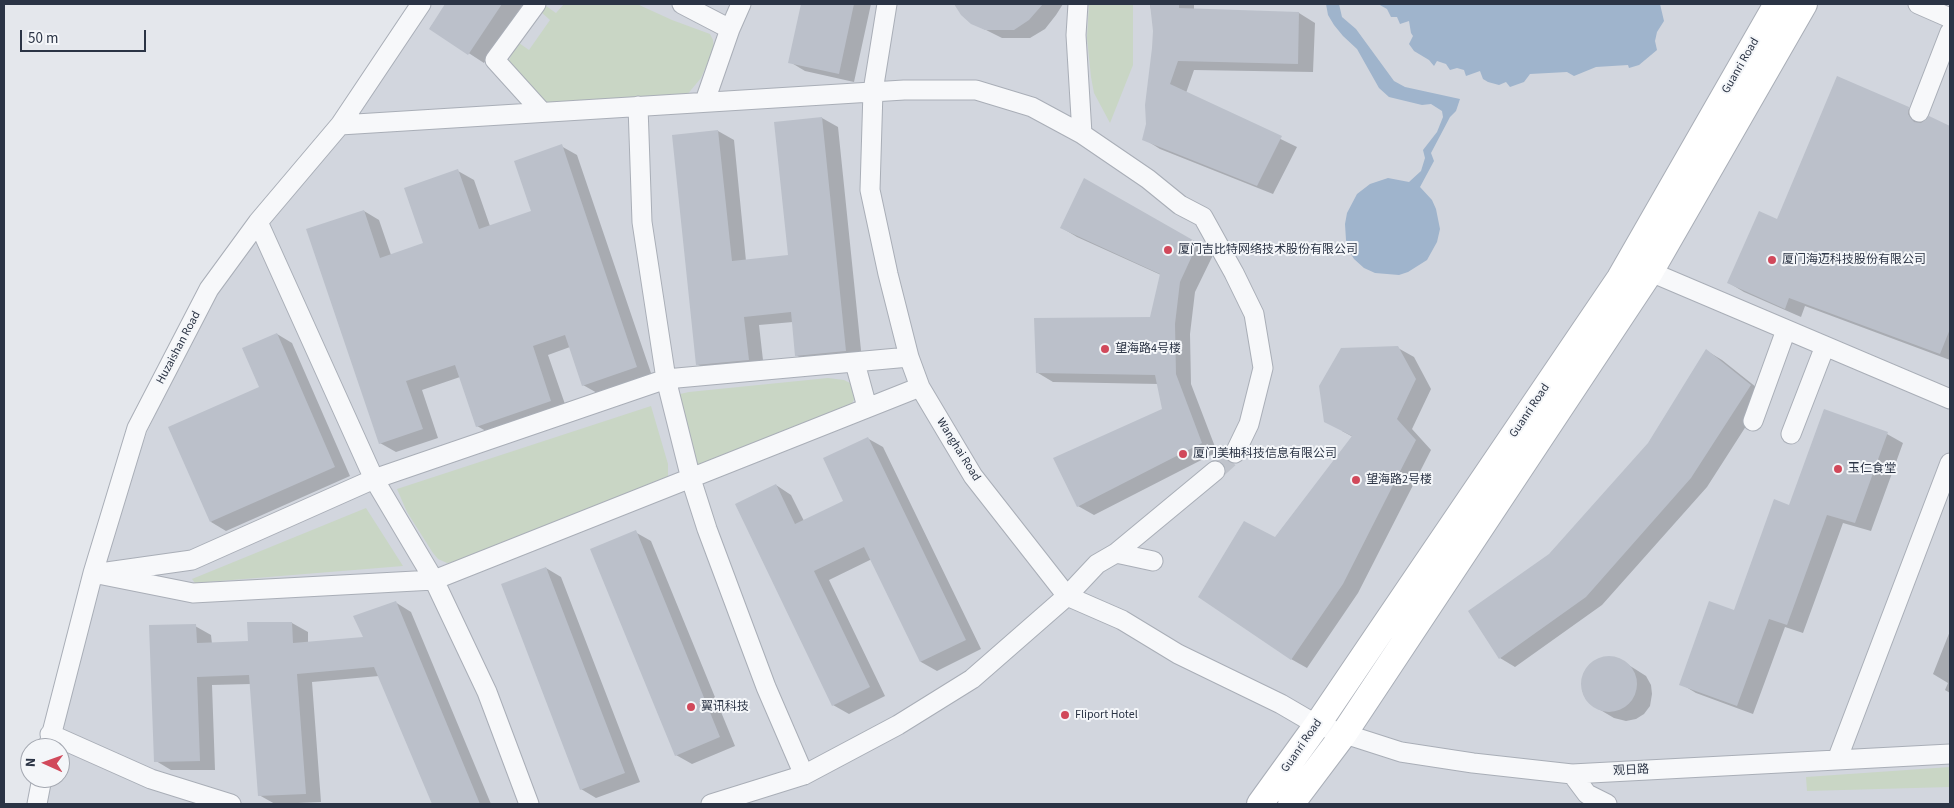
<!DOCTYPE html>
<html>
<head>
<meta charset="utf-8">
<style>
	body { margin:0 }
	#map { position:relative; width:1954px; height:808px; overflow:hidden; background:#e4e7ec; font-family:"Source Sans 3",sans-serif }
	canvas { display:block }
	.frame { position:absolute; inset:0; border:5px solid #2b3445; pointer-events:none }
	.north { position:absolute; left:20px; top:738px; width:50px; height:50px; box-sizing:border-box; background:#f4f6f9; border:1px solid #a4a8b1; border-radius:50%; rotate:272deg; font-size:14px; font-weight:700; line-height:20px; text-align:center; color:#2b3445 }
	.north::after { content:''; display:block; margin:auto; width:18px; height:22px; background:#d1495b; clip-path:polygon(50% 0,100% 100%,50% 72%,0 100%) }
	.scale { position:absolute; left:20px; top:30px; width:126px; height:22px; box-sizing:border-box; border:2px solid #2b3445; border-top:0; padding-left:6px; font-size:15px; line-height:18px; white-space:nowrap; color:#2b3445; -webkit-text-stroke:4px #f4f6f9; paint-order:stroke }
</style>
</head>
<body>
<div id="map">
<canvas width="1954" height="808"></canvas>
<div class="frame"></div>
<div class="north">N</div>
<div class="scale">50 m</div>
</div>
<script>
const c = document.querySelector('canvas').getContext('2d');
c.lineJoin = 'round';
function fillPath(path, color) { c.fillStyle = color; c.fill(path, 'evenodd'); }
const poly = rows => new Path2D(rows.map(r => 'M' + r).join(''));
function strokePath(path, color, width, dash) { c.strokeStyle = color; c.lineWidth = width; c.lineCap = dash ? 'butt' : 'round'; c.setLineDash(dash || []); c.stroke(path); }
function label(font, color, halo, rows, align = 'center') {
  c.font = font + ' "Source Sans 3","Noto Sans SC",sans-serif'; c.lineWidth = 4; c.setLineDash([]); c.textBaseline = 'middle'; c.strokeStyle = halo; c.fillStyle = color; for (const [text, x, y, turn = 0] of rows) {
    c.save(); c.translate(x, y); c.rotate((+turn || 0) * Math.PI / 180); c.textAlign = isNaN(turn) ? turn : align; if (halo) c.strokeText(text, 0, 0); c.fillText(text, 0, 0); c.restore();
  }
}
fillPath(poly([
	[427,4,1950,4,1950,804,45,804,49,778,60,778,60,748,54,748,107,543,147,432,204,312,244,256,338,135]
]), '#d2d6de');
fillPath(poly([
	[564,4,637,4,672,20,710,34,713,40,714,48,701,78,686,96,559,105,547,102,509,69,509,61,512,53,519,43,529,50,550,20,541,12,546,6,556,13],
	[1089,4,1133,4,1133,65,1110,123,1094,93,1091,77,1087,38],
	[828,378,844,380,852,384,855,391,855,398,851,405,705,470,693,464,676,400,680,394,689,392],
	[651,406,668,464,668,476,661,482,512,539,460,561,447,563,438,559,433,553,407,512,397,489],
	[366,508,403,566,195,583,192,579],
	[1950,767,1950,787,1807,791,1806,777]
]), '#c9d6c5');
fillPath(poly([
	[1326,4,1339,4,1342,17,1356,29,1394,81,1405,87,1460,99,1456,111,1450,117,1431,153,1434,161,1420,187,1432,200,1436,209,1440,229,1437,242,1427,260,1408,272,1399,275,1375,273,1364,268,1354,259,1349,251,1346,240,1345,224,1347,213,1357,194,1370,184,1388,178,1409,182,1421,171,1425,158,1423,150,1437,132,1443,117,1442,111,1431,104,1422,105,1389,97,1379,88,1357,49,1343,36,1334,25,1328,15],
	[1378,4,1660,4,1664,21,1657,32,1655,41,1657,50,1639,65,1629,68,1628,65,1596,67,1574,76,1567,72,1530,74,1524,82,1510,87,1506,82,1499,85,1488,82,1483,79,1480,71,1466,76,1464,70,1457,68,1450,70,1446,64,1437,61,1434,66,1429,60,1414,51,1409,44,1413,36,1411,33,1409,21,1400,24,1397,17,1391,17,1387,9]
]), '#9fb4cc');
fillPath(poly([
	[447,4,523,4,484,63,430,28],
	[802,4,871,4,854,82,805,71,790,62],
	[956,4,1063,4,1056,15,1045,29,1030,38,1002,38,972,23,962,14],
	[1150,4,1194,4,1194,10,1299,13,1315,23,1313,72,1194,70,1186,93,1297,147,1273,194,1160,149,1144,139,1148,124,1155,31],
	[1908,109,1924,118,1924,123,1929,118,1950,127,1950,360,1805,306,1801,317,1744,292,1729,283,1778,221],
	[822,118,838,127,862,360,812,364,796,355,793,322,759,325,764,369,713,373,697,364,718,131,734,140,746,261,789,256],
	[561,146,577,155,652,376,599,394,583,385,570,347,548,355,567,410,493,435,477,426,460,377,422,390,438,438,396,452,380,443,364,211,379,220,391,255,424,244,458,171,474,180,490,226,532,212],
	[1084,180,1214,253,1195,292,1190,334,1191,384,1217,452,1094,515,1078,506,1163,410,1158,384,1053,382,1038,373,1151,319,1161,275,1077,237,1062,228],
	[277,334,292,343,350,476,226,531,211,522,261,388],
	[1398,348,1414,357,1431,389,1412,429,1431,450,1358,593,1307,668,1291,659,1275,538,1353,437,1342,431],
	[1707,351,1722,360,1766,395,1707,487,1602,605,1515,667,1500,658,1549,555,1649,444],
	[1824,411,1887,434,1903,443,1871,531,1843,523,1803,633,1785,627,1753,714,1696,693,1681,684,1735,612,1790,506],
	[867,438,883,447,981,649,937,671,921,662,872,559,829,580,885,696,849,714,833,705,776,485,791,495,804,521,845,501],
	[635,532,651,541,735,746,692,764,676,755],
	[546,568,561,577,640,782,596,798,581,789],
	[395,602,411,612,491,804,433,804,379,676,312,682,321,802,275,804,259,795,251,684,212,685,215,770,171,770,156,761,195,626,211,635,212,644,250,642,292,623,308,632,308,643,365,638],
	[1950,631,1950,693,1945,690,1948,683,1933,674],
	[1609,657,1619,659,1635,669,1646,676,1651,685,1652,694,1650,706,1644,714,1636,719,1626,721,1614,718,1597,708,1586,699,1582,690,1585,673,1590,665,1600,659]
]), '#0003');
fillPath(poly([
	[445,4,502,4,468,55,429,29],
	[801,4,854,4,839,74,788,63],
	[954,4,1043,4,1029,20,1014,30,985,30,971,24,961,15],
	[1150,4,1179,4,1179,8,1299,12,1298,64,1178,61,1170,84,1282,136,1257,186,1142,140,1146,124,1145,105,1152,48,1153,31],
	[1837,76,1909,107,1908,114,1914,122,1921,123,1929,116,1950,126,1950,329,1940,354,1789,298,1785,309,1727,283,1759,211,1777,219],
	[822,117,846,351,795,356,791,312,744,317,749,360,696,365,672,135,718,130,732,261,788,255,774,122],
	[562,144,637,367,582,386,565,335,533,346,551,401,476,427,455,365,406,381,423,429,379,444,306,229,364,210,380,258,423,243,404,188,458,169,479,229,531,211,514,161],
	[1084,178,1198,243,1180,282,1175,324,1176,374,1202,443,1077,507,1053,458,1162,409,1155,375,1036,373,1034,318,1150,317,1160,274,1060,228],
	[277,333,335,467,210,522,168,427,259,387,242,348],
	[1398,346,1416,379,1397,419,1416,440,1343,584,1291,660,1198,597,1244,521,1275,537,1352,436,1324,422,1319,386,1341,348],
	[1706,349,1751,385,1691,478,1586,597,1499,659,1468,611,1549,554,1648,443],
	[1824,409,1888,432,1855,523,1827,515,1787,625,1769,619,1737,706,1679,685,1709,601,1734,610,1774,499,1789,505],
	[868,437,966,640,920,662,864,547,814,571,870,687,832,706,735,504,776,484,795,524,843,501,823,458],
	[636,530,720,737,675,756,590,549],
	[546,567,625,773,580,790,501,584],
	[396,601,480,804,432,804,374,667,297,674,306,794,258,796,249,675,197,677,200,761,154,762,149,625,196,624,197,643,248,641,247,622,292,622,293,643,363,637,353,616],
	'1581 684a28 28 0 1 1 56 0a28 28 0 1 1-56 0Z'
]), '#bbc0ca');
strokePath(poly([
	[1215,471,1235,453]
]), '#bfc3cb', 19, [19, 9]);
const street = poly([
	[536,4,495,60,542,112],
	[682,4,730,29,705,101],
	[887,4,873,91,870,190,888,274,909,357,920,387,973,476,1067,596,1122,620,1178,654,1281,704,1317,725,1401,752,1473,763,1572,774,1950,754],
	[1078,4,1076,35,1082,134],
	[1918,4,1950,18],
	[730,29,741,4],
	[638,106,642,222,666,379,691,479,707,529,766,687,804,775],
	[1919,112,1950,32],
	[340,125,904,90,976,90,1032,107,1082,134,1148,179,1180,205,1203,217,1234,273,1254,314,1263,368,1249,424,1235,453],
	[258,222,374,479,434,580,487,692,529,804],
	[1639,267,1950,399],
	[855,363,867,407],
	[1753,421,1786,330],
	[1791,434,1825,346],
	[1116,553,1153,561],
	[107,572,192,560,374,479,666,379,909,357],
	[93,573,193,593,434,580,920,387],
	[50,734,151,779,231,804],
	[48,748,93,573,137,428,209,289,258,222,340,125,421,4],
	[1837,760,1950,463],
	[1572,774,1587,794,1607,804],
	[37,804,42,778],
	[711,804,804,775,898,725,972,679,1067,596,1097,564,1116,553,1215,471]
]);
const secondary = poly([
	[1260,804,1317,725,1620,278,1777,4],
	[1291,804,1343,735,1650,272,1804,4]
]);
strokePath(street, '#a9aeb7', 21);
strokePath(secondary, '#a9aeb7', 28);
strokePath(street, '#f7f8fa', 19);
strokePath(secondary, '#fff', 26);
for (const [x, y, r, color] of [
	[1168,250,5,"#d1495b"],
	[1772,260,5,"#d1495b"],
	[1105,349,5,"#d1495b"],
	[1183,454,5,"#d1495b"],
	[1838,469,5,"#d1495b"],
	[1356,480,5,"#d1495b"],
	[691,707,5,"#d1495b"],
	[1065,715,5,"#d1495b"]
]) { const dot = new Path2D(); dot.arc(x, y, r, 0, 2 * Math.PI); c.fillStyle = color; c.fill(dot); strokePath(dot, '#f4f6f9', 2); }
label('12px', '#2b3445', '#f4f6f9', [
	["Guanri Road",1741,66,-60],
	["Huzaishan Road",179,348,-62],
	["Guanri Road",1530,411,-56],
	["Wanghai Road",958,450,58],
	["Guanri Road",1302,746,-55],
	["观日路",1631,771,-3]
]);
label('12px', '#2b3445', '#f4f6f9', [
	["厦门吉比特网络技术股份有限公司",1178,250],
	["厦门海迈科技股份有限公司",1782,260],
	["望海路4号楼",1115,349],
	["厦门美柚科技信息有限公司",1193,454],
	["玉仁食堂",1848,469],
	["望海路2号楼",1366,480],
	["翼讯科技",701,707],
	["Fliport Hotel",1075,715]
], 'left');
</script>
</body>
</html>
